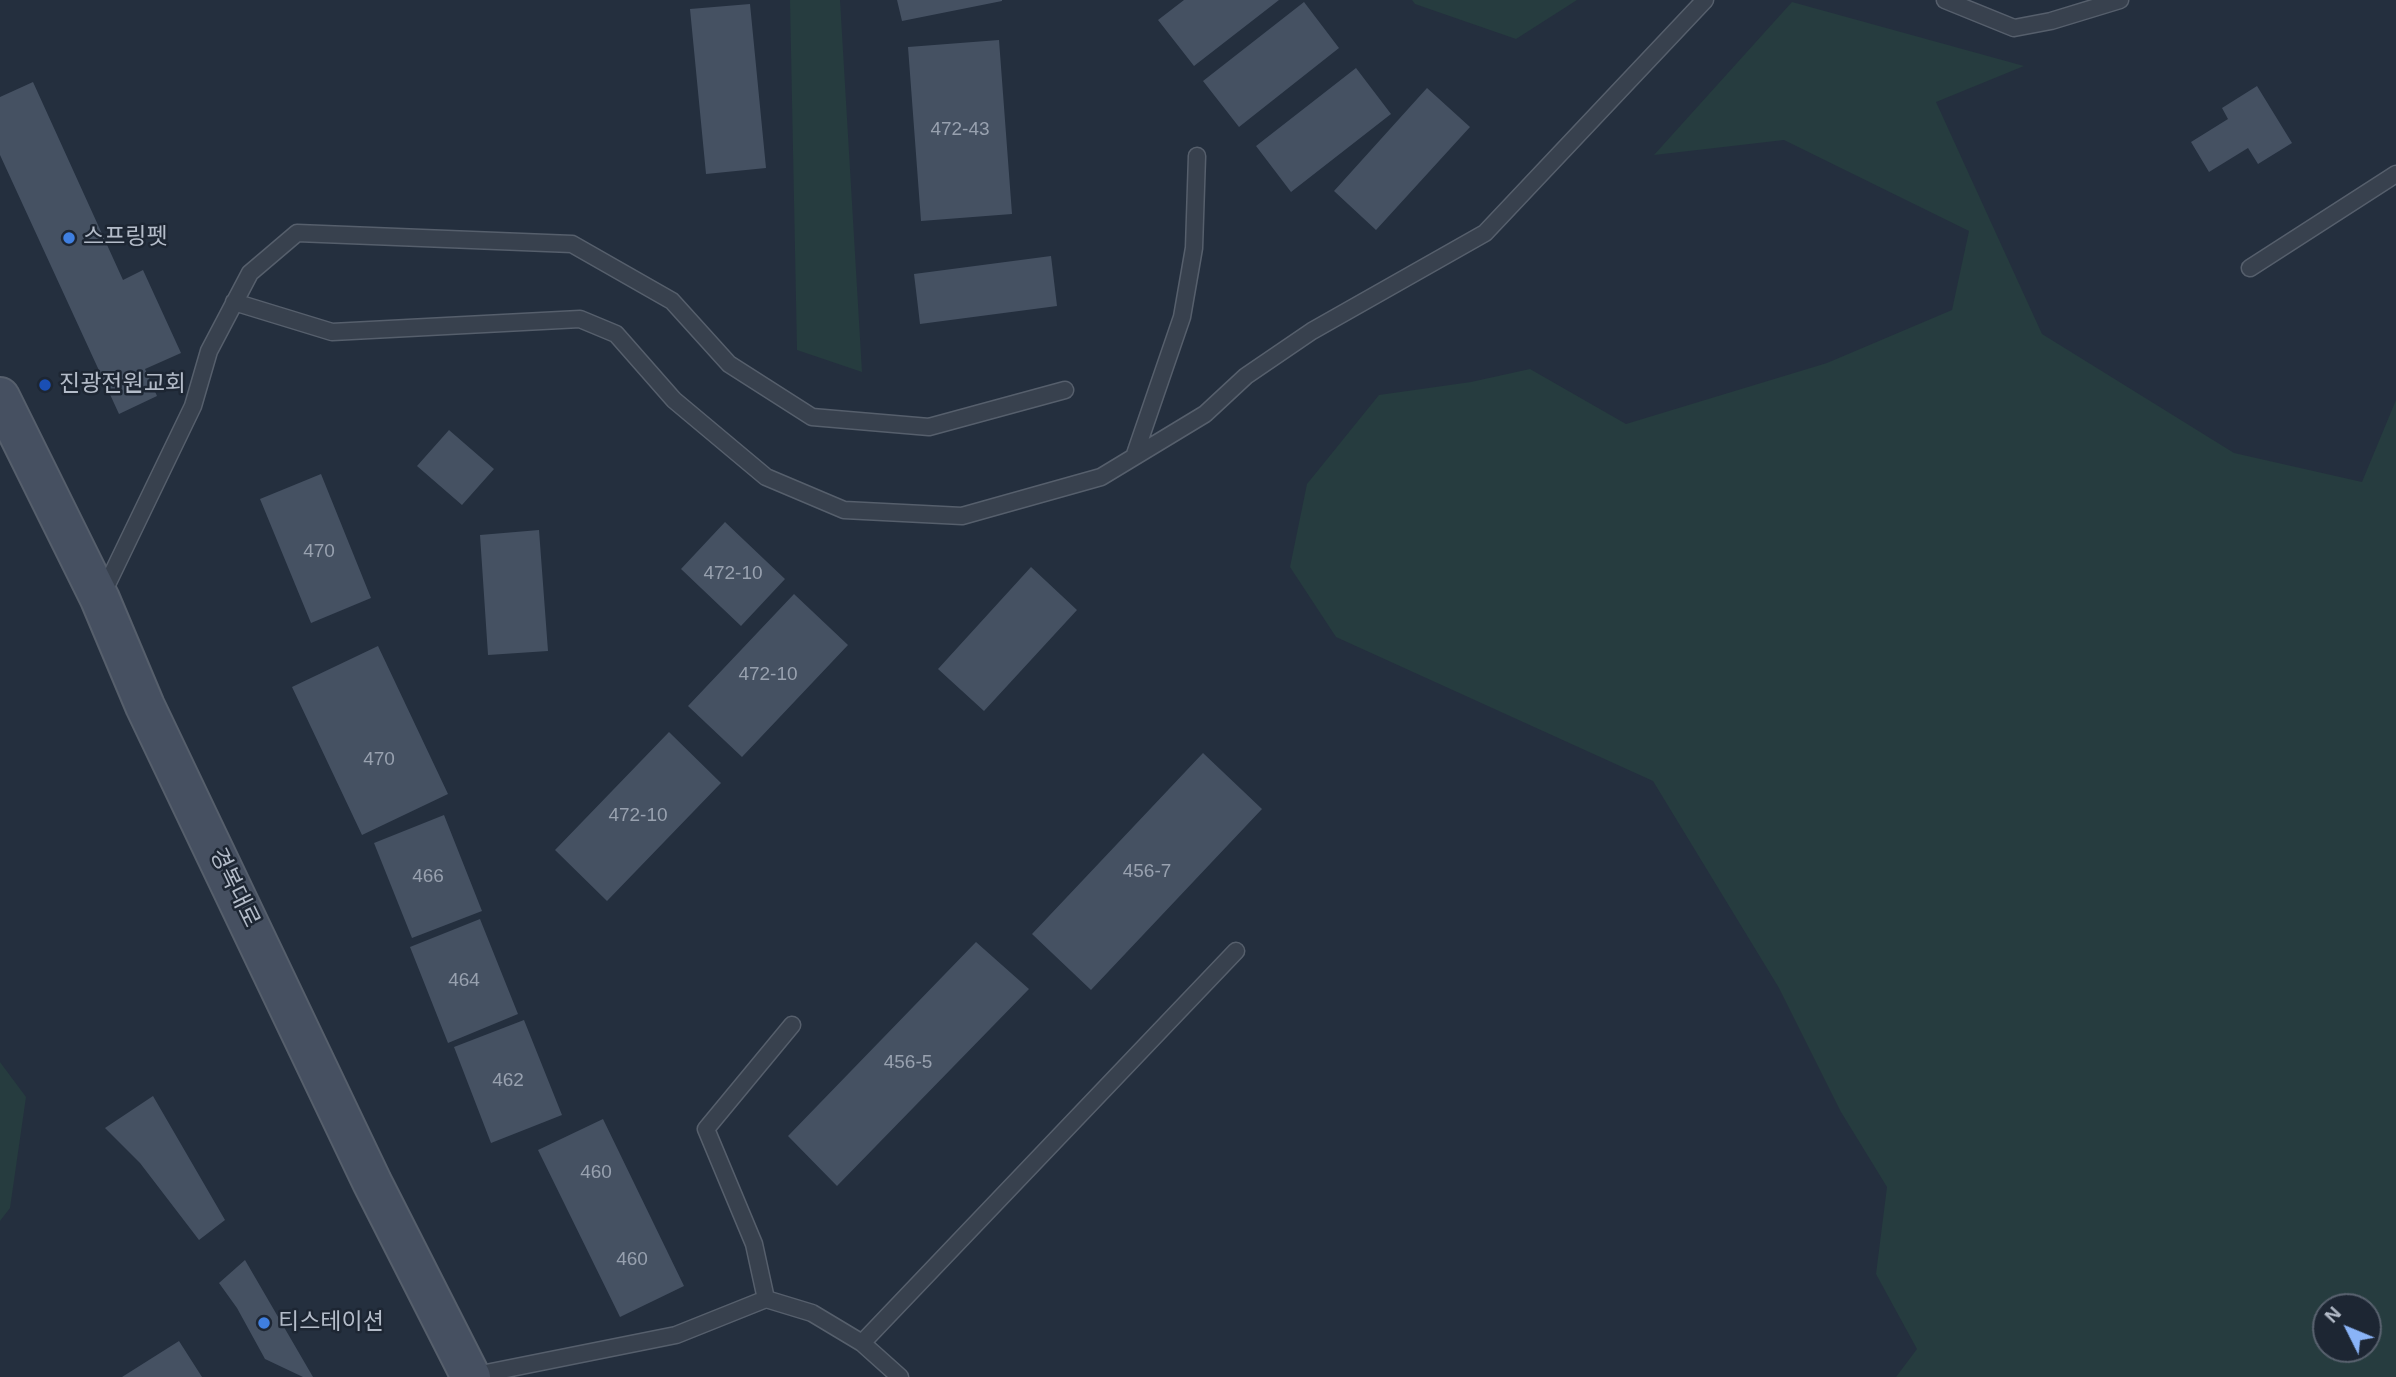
<!DOCTYPE html>
<html>
<head>
<meta charset="utf-8">
<style>
	body { margin:0 }
	#map { position:relative; width:2396px; height:1377px; overflow:hidden; background:#242f3e; font-family:Helvetica,sans-serif }
	canvas { display:block }
	.north { position:absolute; left:2312px; top:1293px; width:70px; height:70px; box-sizing:border-box; background:#1d2633; border:2px solid #59626f; border-radius:50%; rotate:313deg; font-size:19px; font-weight:700; line-height:28px; text-align:center; color:#b4bcc9 }
	.north::after { content:''; display:block; margin:auto; width:24px; height:32px; background:#8ab4f8; clip-path:polygon(50% 0,100% 100%,50% 72%,0 100%) }
</style>
</head>
<body>
<div id="map">
<canvas width="2396" height="1377"></canvas>
<div class="north">N</div>
</div>
<script>
const c = document.querySelector('canvas').getContext('2d');
c.lineJoin = 'round';
function fillPath(path, color) { c.fillStyle = color; c.fill(path, 'evenodd'); }
const poly = rows => new Path2D(rows.map(r => 'M' + r).join(''));
function strokePath(path, color, width, dash) { c.strokeStyle = color; c.lineWidth = width; c.lineCap = dash ? 'butt' : 'round'; c.setLineDash(dash || []); c.stroke(path); }
function label(font, color, halo, rows, align = 'center') {
  c.font = font + ' Helvetica,"Noto Sans KR",sans-serif'; c.lineWidth = 5; c.setLineDash([]); c.textBaseline = 'middle'; c.strokeStyle = halo; c.fillStyle = color; for (const [text, x, y, turn = 0] of rows) {
    c.save(); c.translate(x, y); c.rotate((+turn || 0) * Math.PI / 180); c.textAlign = isNaN(turn) ? turn : align; if (halo) c.strokeText(text, 0, 0); c.fillText(text, 0, 0); c.restore();
  }
}
fillPath(poly([
	[790,0,840,0,862,372,797,350],
	[1412,0,1577,0,1516,39,1415,4],
	[1792,2,2024,66,1936,102,2042,334,2234,453,2362,482,2396,400,2396,1377,1896,1377,1917,1349,1876,1274,1887,1187,1841,1112,1779,988,1653,781,1336,637,1290,567,1307,484,1379,395,1471,382,1530,369,1626,424,1827,363,1952,310,1969,231,1784,140,1654,155],
	[2326,1307,2368,1307,2368,1349,2326,1349],
	[0,1062,26,1097,10,1208,0,1221]
]), '#263c3f');
fillPath(poly([
	[897,0,1002,0,1002,1,902,21],
	[1184,0,1279,0,1194,66,1158,20],
	[1304,2,1339,48,1239,127,1203,81],
	[750,4,766,168,706,174,690,9],
	[999,40,1012,214,921,221,908,47],
	[1356,68,1391,114,1291,192,1256,146],
	[33,82,123,280,143,270,181,353,145,369,157,396,119,414,0,155,0,97],
	[2257,86,2292,143,2258,164,2248,148,2209,172,2191,142,2228,119,2222,108],
	[1427,88,1470,127,1376,230,1334,191],
	[1051,256,1057,306,920,324,914,274],
	[449,430,494,469,462,505,417,466],
	[321,474,371,598,311,623,260,499],
	[725,522,785,579,741,626,681,569],
	[539,530,548,651,488,655,480,535],
	[1031,567,1077,610,984,711,938,669],
	[794,594,848,645,742,757,688,706],
	[378,646,448,794,362,835,292,687],
	[669,732,721,783,607,901,555,850],
	[1203,753,1262,809,1091,990,1032,934],
	[444,815,482,911,412,938,374,843],
	[480,919,518,1014,448,1043,410,947],
	[976,942,1029,989,837,1186,788,1136],
	[524,1020,562,1115,491,1143,454,1047],
	[153,1096,225,1220,199,1240,140,1163,105,1128],
	[603,1119,684,1286,620,1317,538,1150],
	[245,1260,313,1377,303,1377,265,1359,237,1308,219,1283],
	[179,1341,202,1377,122,1377]
]), '#455162');
const lane = poly([
	[1945,0,2014,28,2051,21,2120,0],
	[2250,268,2396,174],
	[234,302,332,332,580,319,616,334,674,400,766,477,844,510,962,516,1101,477,1205,414,1246,376,1312,331,1485,233,1705,0],
	[1134,457,1182,317,1194,248,1197,156],
	[101,597,193,406,209,351,250,273,297,233,572,244,672,301,729,364,812,417,929,427,1065,390],
	[766,1299,754,1244,706,1129,792,1025],
	[862,1343,1236,951],
	[471,1376,676,1335,766,1299,812,1313,862,1343,900,1377]
]);
const secondary = poly([
	[0,397,100,599,145,706,372,1182,471,1377]
]);
strokePath(lane, '#565f6c', 19);
strokePath(secondary, '#565f6c', 42);
strokePath(lane, '#38414e', 16);
strokePath(secondary, '#465061', 38);
for (const [x, y, r, color] of [
	[69,238,7,"#3f7fe0"],
	[45,385,7,"#1a4fb4"],
	[264,1323,7,"#3f7fe0"]
]) { const dot = new Path2D(); dot.arc(x, y, r, 0, 2 * Math.PI); c.fillStyle = color; c.fill(dot); strokePath(dot, '#1d2633', 2.5); }
label('19px', '#98a1af', null, [
	["472-43",960,130],
	["470",319,552],
	["472-10",733,574],
	["472-10",768,675],
	["470",379,760],
	["472-10",638,816],
	["456-7",1147,872],
	["466",428,877],
	["464",464,981],
	["456-5",908,1063],
	["462",508,1081],
	["460",596,1173],
	["460",632,1260]
]);
label('23px', '#b4bcc9', '#1d2633', [
	["스프링펫",83,238],
	["진광전원교회",59,385],
	["티스테이션",278,1323]
], 'left');
label('23px', '#b4bcc9', '#1d2633', [
	["경복대로",234,888,64]
]);
</script>
</body>
</html>
